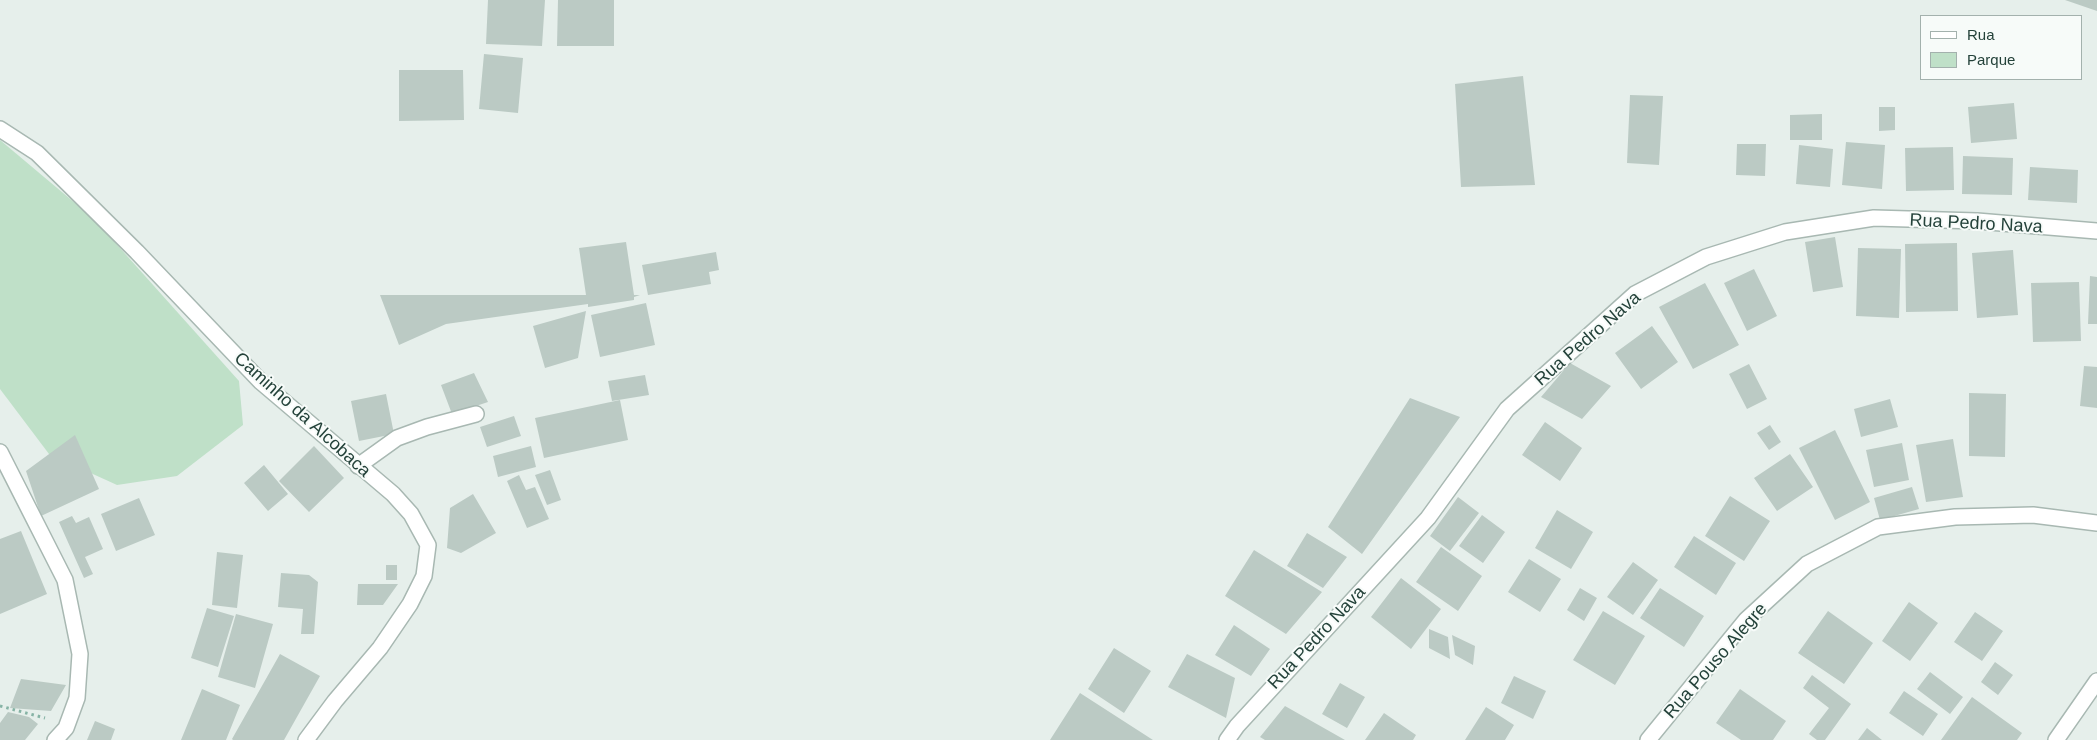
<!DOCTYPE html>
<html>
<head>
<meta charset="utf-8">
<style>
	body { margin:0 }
	#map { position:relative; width:2097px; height:740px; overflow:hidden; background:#e6efeb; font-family:Arial,sans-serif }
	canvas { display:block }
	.legend { position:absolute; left:1920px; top:15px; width:162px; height:65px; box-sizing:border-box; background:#f7fbf9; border:1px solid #a3b1ad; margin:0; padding:6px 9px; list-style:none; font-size:15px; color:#24423a }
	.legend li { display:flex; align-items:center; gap:10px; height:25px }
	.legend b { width:25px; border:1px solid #a3b1ad }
</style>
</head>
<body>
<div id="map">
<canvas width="2097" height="740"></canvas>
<ul class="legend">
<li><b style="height:6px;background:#fff"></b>Rua</li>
<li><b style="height:14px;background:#bfe0c8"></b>Parque</li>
</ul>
</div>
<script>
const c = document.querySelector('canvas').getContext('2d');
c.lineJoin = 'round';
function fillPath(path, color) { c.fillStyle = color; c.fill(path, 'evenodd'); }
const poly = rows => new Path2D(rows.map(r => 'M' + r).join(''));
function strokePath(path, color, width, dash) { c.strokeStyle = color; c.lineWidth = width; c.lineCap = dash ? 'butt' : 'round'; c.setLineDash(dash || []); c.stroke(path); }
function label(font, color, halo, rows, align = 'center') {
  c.font = font + ' Arial,sans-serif'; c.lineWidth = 4; c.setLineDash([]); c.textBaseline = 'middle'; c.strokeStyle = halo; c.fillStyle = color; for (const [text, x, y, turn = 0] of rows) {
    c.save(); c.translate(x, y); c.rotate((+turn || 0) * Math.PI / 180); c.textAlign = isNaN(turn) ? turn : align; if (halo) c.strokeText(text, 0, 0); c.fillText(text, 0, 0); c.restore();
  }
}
fillPath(poly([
	[0,140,94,219,239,381,243,425,177,476,117,485,49,454,0,389]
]), '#bfe0c8');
fillPath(poly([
	[488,0,545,0,542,46,486,44],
	[558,0,614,0,614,46,557,46],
	[2065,0,2097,0,2097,11],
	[484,54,523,58,518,113,479,109],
	[399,70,463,70,464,120,399,121],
	[1523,76,1535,185,1461,187,1455,84],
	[1630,95,1663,96,1659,165,1627,163],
	[2014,103,2017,139,1971,143,1968,107],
	[1879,107,1895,107,1895,130,1879,131],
	[1822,114,1822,140,1790,140,1790,115],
	[1846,142,1885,145,1882,189,1842,185],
	[1737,144,1766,144,1765,176,1736,175],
	[1799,145,1833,149,1830,187,1796,184],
	[1953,147,1954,190,1906,191,1905,148],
	[1963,156,2013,158,2012,195,1962,194],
	[2030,167,2078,170,2077,203,2028,200],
	[1835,237,1843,287,1813,292,1805,242],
	[626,242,634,295,640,295,634,297,634,300,588,307,588,304,446,324,399,345,380,295,586,295,579,248],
	[1957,243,1958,311,1906,312,1905,244],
	[1858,248,1901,249,1899,318,1856,316],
	[2013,250,2018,315,1977,318,1972,253],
	[716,252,719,270,709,272,711,284,648,295,642,265],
	[1754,269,1777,316,1747,331,1724,283],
	[2090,276,2097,277,2097,324,2088,324],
	[2079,282,2081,341,2033,342,2031,283],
	[1705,283,1739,345,1693,369,1659,307],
	[646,303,655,345,600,357,591,315],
	[586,311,578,358,545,368,533,326],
	[1652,326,1678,362,1641,389,1615,353],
	[1570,363,1611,386,1582,419,1541,397],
	[1749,364,1767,399,1747,409,1729,374],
	[2084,366,2097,367,2097,408,2080,406],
	[474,373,488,402,452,414,441,385],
	[645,375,649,395,612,401,608,381],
	[1969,393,2006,394,2005,457,1969,456],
	[386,394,394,434,359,441,351,401],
	[1410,398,1460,417,1362,554,1328,527],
	[1890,399,1898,427,1861,437,1854,409],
	[620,400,628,440,544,458,535,418],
	[514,416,521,436,487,447,480,427],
	[1545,422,1582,448,1560,481,1522,455],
	[1770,425,1781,442,1769,450,1757,433],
	[1835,430,1870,502,1835,520,1799,448],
	[75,435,99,489,41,516,26,471],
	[1953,439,1963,497,1926,502,1916,445],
	[1902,443,1909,480,1874,487,1866,450],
	[314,446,344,478,309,512,279,481],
	[531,446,536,467,498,477,493,456],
	[1790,454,1813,487,1777,511,1754,478],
	[264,465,288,494,268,511,244,483],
	[550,470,561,500,547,505,535,475],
	[519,475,526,490,535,487,549,519,527,528,507,481],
	[1912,487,1919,509,1880,520,1874,498],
	[473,494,496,533,461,553,447,548,450,508],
	[1730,496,1770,521,1744,561,1705,536],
	[1458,497,1479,513,1450,551,1430,536],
	[139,498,155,535,116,551,101,514],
	[1557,510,1593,532,1571,569,1535,548],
	[1482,515,1505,532,1483,563,1459,546],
	[72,516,76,523,89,517,103,549,85,557,93,574,84,578,59,522],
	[21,531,47,594,0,614,0,539],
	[1307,533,1347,557,1323,588,1287,566],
	[1694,536,1736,563,1716,595,1674,567],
	[1441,547,1482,576,1458,611,1416,582],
	[1254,550,1322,592,1286,634,1225,596],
	[217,552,243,555,237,608,212,605],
	[1529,559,1561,579,1540,612,1508,592],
	[1633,562,1658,580,1633,615,1607,597],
	[386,565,397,565,397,580,386,580],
	[281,573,309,575,318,582,314,634,301,634,303,609,278,607],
	[1401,578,1441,609,1411,649,1371,617],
	[358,584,398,584,383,605,357,605],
	[1580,588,1597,598,1584,621,1567,610],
	[1660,588,1704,616,1684,647,1640,618],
	[1909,602,1938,623,1910,661,1882,641],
	[207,608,234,616,218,667,191,658],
	[1603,611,1645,636,1615,685,1573,660],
	[1828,611,1873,643,1844,684,1798,653],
	[1975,612,2003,631,1982,661,1954,642],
	[236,614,273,624,255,688,218,677],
	[1234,625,1270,649,1251,676,1215,655],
	[1429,629,1448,637,1450,659,1429,648],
	[1452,635,1475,646,1473,665,1455,655],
	[1114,648,1151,671,1124,713,1088,689],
	[280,654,320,676,284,740,233,740,232,739],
	[1187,654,1235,678,1226,718,1168,687],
	[1995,662,2013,675,1998,695,1981,682],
	[1930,672,1963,697,1950,714,1917,689],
	[1812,675,1851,704,1825,740,1817,740,1809,734,1829,708,1803,688],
	[1514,676,1546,691,1533,719,1501,703],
	[21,679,66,685,51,711,10,708],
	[1340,683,1365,697,1347,728,1322,714],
	[202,689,240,705,226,740,181,740],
	[1740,689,1786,721,1773,740,1741,740,1716,723],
	[1904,691,1938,714,1923,736,1889,713],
	[1080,693,1153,740,1050,740],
	[1972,697,2022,733,2017,740,1941,740],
	[1285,706,1345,740,1265,740,1260,737],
	[1486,707,1514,725,1505,740,1465,740],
	[8,712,29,717,38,724,25,740,0,740,0,723],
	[1384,713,1416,735,1413,740,1365,740],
	[95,721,115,729,111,740,87,740],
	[1867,728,1882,740,1858,740]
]), '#bbcac4');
const minor = poly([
	[0,129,37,153,137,252,261,382,393,494,411,514,428,545,424,576,410,604,380,648,335,701,306,740],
	[0,452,65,580,80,654,77,698,66,728,55,740],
	[358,466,397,438,427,427,476,414],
	[1227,740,1237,726,1428,518,1507,409,1635,294,1706,257,1785,232,1874,218,1977,221,2097,231],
	[1648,740,1746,620,1807,564,1878,527,1955,517,2033,515,2097,523],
	[2056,740,2097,681]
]);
strokePath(minor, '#a8b8b2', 18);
strokePath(poly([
	[0,706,45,718]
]), '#86b3a5', 3, [2.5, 4]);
strokePath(minor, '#fff', 15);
label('18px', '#24423a', '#f7fbf9', [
	["Rua Pedro Nava",1976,224,3],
	["Rua Pedro Nava",1588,339,-41],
	["Caminho da Alcobaca",302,415,42],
	["Rua Pedro Nava",1317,638,-47],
	["Rua Pouso Alegre",1716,661,-49]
]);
</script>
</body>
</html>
